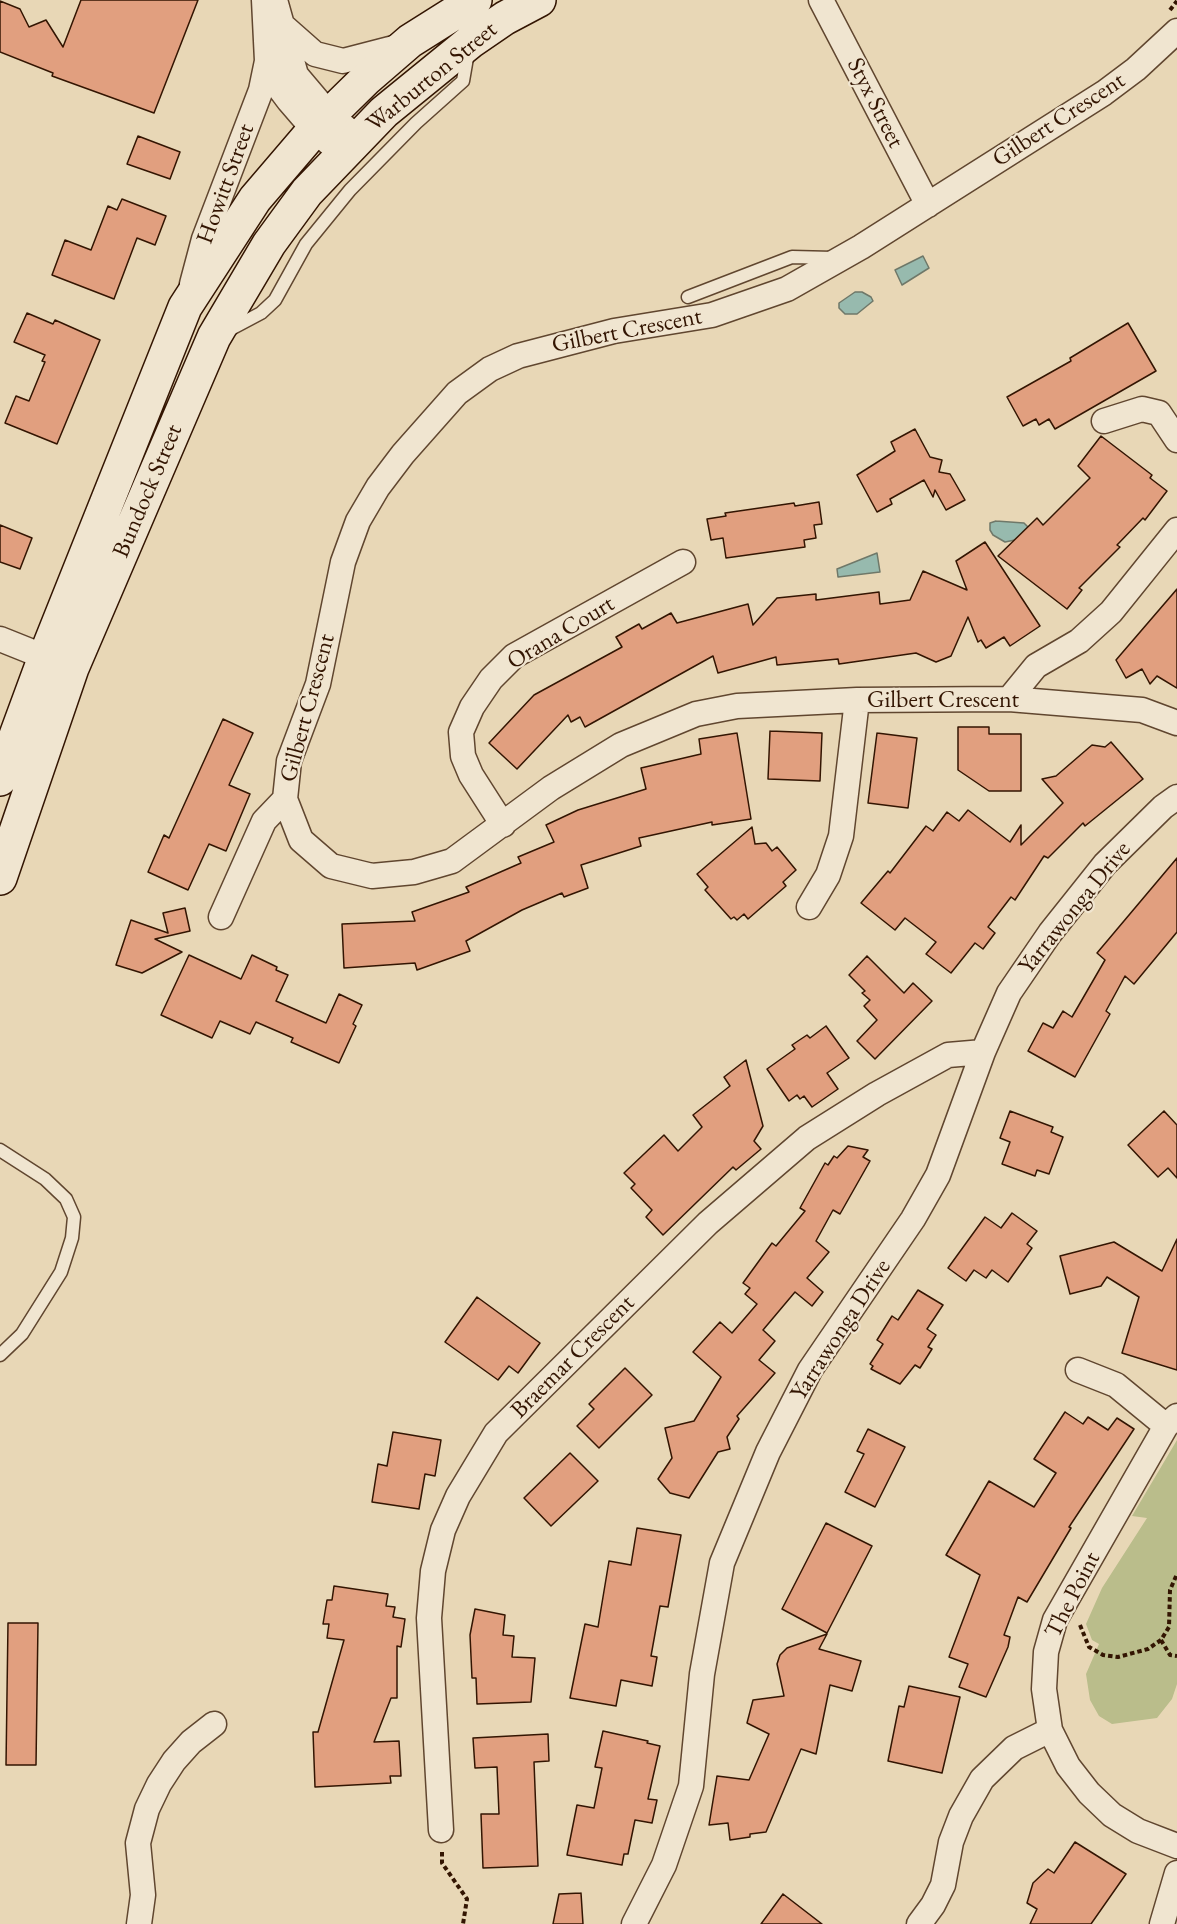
<!DOCTYPE html>
<html>
<head>
<meta charset="utf-8">
<style>
	body { margin:0 }
	canvas { display:block; background:#e8d7b6 }
</style>
</head>
<body>
<canvas width="1177" height="1924"></canvas>
<script>
const c = document.querySelector('canvas').getContext('2d');
c.lineJoin = 'round';
function fillPath(path, color) { c.fillStyle = color; c.fill(path, 'evenodd'); }
const poly = rows => new Path2D(rows.map(r => 'M' + r).join(''));
function strokePath(path, color, width, dash) { c.strokeStyle = color; c.lineWidth = width; c.lineCap = dash ? 'butt' : 'round'; c.setLineDash(dash || []); c.stroke(path); }
function label(font, color, halo, rows, align = 'center') {
  c.font = font + ' "EB Garamond",serif'; c.lineWidth = 4.5; c.setLineDash([]); c.textBaseline = 'middle'; c.strokeStyle = halo; c.fillStyle = color; for (const [text, x, y, turn = 0] of rows) {
    c.save(); c.translate(x, y); c.rotate((+turn || 0) * Math.PI / 180); c.textAlign = isNaN(turn) ? turn : align; if (halo) c.strokeText(text, 0, 0); c.fillText(text, 0, 0); c.restore();
  }
}
fillPath(poly([
	[1177,1440,1177,1684,1172,1699,1157,1718,1112,1724,1099,1716,1090,1700,1086,1674,1099,1644,1092,1640,1086,1624,1102,1588,1147,1518,1132,1516]
]), '#babd8b');
const water = poly([
	[923,256,929,268,902,285,895,270,923,256],
	[855,292,862,292,871,297,873,301,857,314,845,314,839,308,839,303,855,292],
	[996,521,1024,523,1029,528,1015,540,1005,542,993,535,990,530,990,523,996,521],
	[877,553,880,572,838,577,837,569,877,553]
]);
fillPath(water, '#97baae');
strokePath(water, '#6f7869', 1.5);
const building = poly([
	[81,0,198,0,154,113,52,76,53,73,0,52,0,1,20,9,29,27,46,20,63,47,81,0],
	[138,136,180,152,170,179,127,164,138,136],
	[122,199,166,216,155,245,137,238,114,299,52,275,65,240,91,250,108,206,117,210,122,199],
	[27,313,53,324,55,320,100,340,57,444,5,423,16,396,29,401,45,362,42,361,45,355,14,342,27,313],
	[1128,323,1156,371,1055,429,1049,419,1039,425,1036,419,1023,426,1007,397,1071,361,1070,358,1128,323],
	[915,429,930,457,942,460,939,472,950,474,965,500,946,510,935,490,933,497,924,480,890,499,892,504,877,512,857,475,895,451,891,442,915,429],
	[1101,436,1152,475,1150,478,1167,491,1145,520,1143,518,1117,545,1120,547,1079,588,1082,590,1067,609,998,556,1037,518,1043,525,1090,478,1078,466,1101,436],
	[819,502,822,524,814,525,816,538,804,540,805,547,726,558,723,538,711,540,707,519,726,516,725,513,794,503,795,506,819,502],
	[0,525,32,538,20,569,0,562,0,525],
	[985,542,1040,626,1010,646,1004,637,986,648,981,640,978,642,968,617,951,656,936,662,916,653,839,664,838,659,777,665,776,657,718,673,713,656,585,727,580,717,571,722,568,715,517,769,489,743,534,695,622,647,616,637,639,624,642,629,671,613,677,623,748,604,753,625,777,598,816,594,816,600,879,592,880,604,910,600,923,571,967,590,956,561,985,542],
	[1177,589,1177,688,1157,676,1150,684,1142,669,1126,678,1116,660,1177,589],
	[223,719,253,733,229,785,250,794,226,851,209,844,188,890,148,872,164,835,169,838,223,719],
	[958,727,989,727,989,734,1021,734,1021,791,989,791,958,770,958,727],
	[770,731,822,733,820,781,768,779,770,731],
	[737,733,751,819,712,825,712,822,639,838,641,846,581,865,588,888,564,897,562,893,522,910,466,941,470,951,417,970,415,963,344,968,342,924,415,921,412,912,469,892,466,887,521,863,518,857,554,842,546,825,578,810,646,789,641,768,701,754,699,739,737,733],
	[877,733,917,738,908,808,868,803,877,733],
	[1111,742,1143,779,1085,826,1083,823,1048,858,1044,856,1015,900,1011,897,988,927,995,933,983,949,975,943,951,973,926,954,936,942,905,918,895,930,861,903,888,871,890,873,926,826,933,831,947,812,959,821,968,810,1010,842,1021,825,1021,845,1063,803,1042,779,1056,776,1092,745,1105,747,1111,742],
	[752,827,755,844,766,843,772,851,777,847,796,870,783,882,786,886,748,919,744,914,737,920,734,917,731,919,705,890,708,887,697,874,752,827],
	[1177,858,1177,932,1134,984,1125,976,1106,1011,1110,1014,1075,1077,1028,1051,1043,1023,1053,1028,1063,1011,1072,1017,1105,960,1097,953,1177,858],
	[185,908,190,931,155,939,182,952,142,973,116,965,131,920,168,933,163,913,185,908],
	[189,955,241,979,252,955,277,967,276,970,288,975,276,1001,326,1023,339,994,362,1005,353,1024,356,1026,339,1063,291,1042,293,1038,256,1022,250,1034,220,1021,212,1038,161,1015,189,955],
	[867,956,904,993,913,983,932,1001,875,1059,857,1041,877,1020,864,1006,870,1000,862,993,865,991,849,975,867,956],
	[826,1026,849,1058,827,1073,838,1089,812,1107,804,1096,800,1099,797,1095,789,1101,767,1069,795,1049,792,1045,807,1035,810,1038,826,1026],
	[746,1060,763,1126,754,1141,761,1149,736,1170,733,1167,663,1235,646,1217,652,1210,631,1188,635,1184,624,1173,664,1135,678,1151,702,1127,693,1115,730,1086,724,1077,746,1060],
	[1010,1111,1053,1127,1051,1132,1063,1137,1049,1174,1037,1170,1035,1176,1002,1164,1010,1142,1000,1138,1010,1111],
	[1164,1111,1177,1125,1177,1178,1168,1168,1158,1177,1128,1145,1164,1111],
	[848,1146,868,1150,863,1157,870,1161,840,1214,833,1210,816,1241,829,1252,807,1278,823,1292,812,1306,795,1292,763,1330,775,1341,759,1360,775,1373,737,1416,739,1419,727,1437,730,1449,718,1452,689,1498,670,1493,658,1479,672,1458,665,1428,694,1421,721,1377,693,1352,720,1322,732,1333,757,1304,745,1294,750,1288,743,1283,772,1243,776,1246,805,1211,800,1208,825,1163,828,1165,834,1156,837,1158,848,1146],
	[1012,1213,1037,1231,1027,1244,1032,1248,1008,1282,992,1270,986,1278,974,1270,966,1281,948,1268,985,1217,1001,1228,1012,1213],
	[1177,1239,1177,1370,1122,1353,1139,1297,1107,1277,1101,1286,1070,1294,1060,1256,1114,1242,1162,1271,1177,1239],
	[918,1290,943,1305,927,1329,936,1335,928,1347,932,1349,920,1368,915,1365,900,1384,871,1369,873,1366,870,1364,883,1344,877,1340,892,1316,898,1320,918,1290],
	[477,1297,540,1343,518,1373,509,1366,498,1380,445,1342,477,1297],
	[625,1368,652,1395,599,1448,577,1426,594,1409,589,1404,625,1368],
	[1065,1412,1083,1424,1088,1417,1108,1430,1117,1418,1134,1429,1069,1527,1071,1528,1027,1602,1018,1597,1004,1635,1010,1637,1008,1647,986,1697,959,1687,968,1664,949,1657,980,1575,946,1555,989,1481,1034,1507,1056,1473,1034,1459,1065,1412],
	[868,1429,905,1447,875,1507,845,1492,864,1454,857,1451,868,1429],
	[393,1432,441,1440,435,1476,425,1474,419,1509,372,1502,378,1464,387,1466,393,1432],
	[570,1453,598,1481,551,1526,524,1498,570,1453],
	[826,1523,872,1546,827,1633,782,1609,826,1523],
	[637,1528,681,1535,668,1607,660,1606,651,1656,657,1657,652,1686,621,1680,616,1706,570,1698,585,1624,598,1627,609,1561,631,1565,637,1528],
	[334,1586,388,1594,386,1606,395,1607,393,1617,405,1619,401,1647,397,1646,397,1698,391,1698,374,1742,399,1741,401,1776,390,1776,391,1783,315,1787,313,1732,318,1732,344,1640,327,1638,329,1624,323,1624,327,1600,332,1600,334,1586],
	[475,1609,505,1615,503,1635,514,1636,512,1657,535,1658,531,1702,477,1704,476,1678,472,1678,470,1635,475,1609],
	[8,1623,38,1623,36,1765,6,1765,8,1623],
	[827,1634,819,1649,861,1661,852,1691,830,1685,816,1754,801,1749,766,1832,750,1834,750,1837,730,1840,728,1823,709,1825,717,1776,749,1780,769,1734,747,1723,753,1700,784,1696,777,1664,780,1655,787,1648,827,1634],
	[909,1686,960,1697,942,1773,888,1761,899,1706,904,1707,909,1686],
	[603,1731,648,1741,647,1743,660,1746,648,1799,657,1800,652,1823,635,1820,628,1854,624,1854,622,1865,567,1855,577,1805,594,1808,602,1768,595,1767,603,1731],
	[548,1734,549,1761,534,1762,538,1866,483,1868,481,1814,499,1814,497,1767,475,1768,473,1738,548,1734],
	[1075,1842,1126,1874,1091,1924,1030,1924,1037,1909,1027,1903,1033,1883,1048,1869,1054,1873,1075,1842],
	[581,1893,583,1924,553,1924,559,1894,581,1893],
	[783,1894,822,1924,761,1924,783,1894]
]);
fillPath(building, '#e19f7f');
strokePath(building, '#331502', 1.5);
const lane = poly([
	[688,297,792,257,833,258],
	[229,330,261,313,275,300,306,244,350,190,416,123,463,81,468,52],
	[0,1150,45,1179,66,1199,74,1217,72,1238,61,1272,22,1334,0,1355]
]);
const street = poly([
	[275,0,296,75,329,114,358,138],
	[821,0,928,205],
	[281,24,315,54,343,61,397,47],
	[1177,31,1136,69,1104,93,861,247,787,289,712,315,614,331,518,356,490,369,457,393,403,454,378,487,358,521,343,562,318,684,289,761,285,799,301,840,331,866,372,876,414,872,452,861,551,788,621,745,696,714,737,706,857,700,1009,699,1142,710,1177,723],
	[267,61,277,85,289,101,314,130,342,154],
	[192,284,204,239,261,90,267,61,264,0],
	[1104,421,1142,409,1159,413,1177,440],
	[0,639,45,657],
	[1009,699,1036,666,1079,641,1111,612,1177,530],
	[503,825,471,775,463,756,461,732,472,707,491,679,514,656,683,562],
	[809,907,828,875,841,836,857,700],
	[221,917,264,821,285,799],
	[1078,1370,1116,1385,1166,1426],
	[1050,1730,1068,1766,1089,1793,1112,1815,1138,1831,1177,1846],
	[441,1830,429,1618,433,1571,443,1530,458,1496,496,1433,708,1223,807,1138,877,1094,948,1055,983,1052],
	[139,1924,143,1895,138,1843,147,1809,159,1784,174,1761,191,1742,214,1724],
	[634,1924,664,1865,691,1786,702,1674,722,1563,768,1452,810,1370,913,1219,938,1175,983,1052,1009,993,1050,933,1105,864,1163,807,1177,797],
	[919,1924,933,1905,943,1885,951,1842,961,1816,982,1779,1014,1748,1050,1730,1044,1689,1046,1652,1055,1620,1166,1426,1177,1416],
	[1162,1924,1177,1873]
]);
const secondary = poly([
	[0,779,45,657,185,307,255,199,314,130,366,79,410,41,475,0],
	[0,878,72,668,214,337,269,244,307,192,384,112,470,42,505,18,539,0]
]);
strokePath(lane, '#60462f', 15);
strokePath(street, '#60462f', 27);
strokePath(secondary, '#331502', 36);
strokePath(poly([
	[1170,10,1177,1],
	[1080,1625,1089,1647,1103,1655,1118,1657,1148,1649,1161,1640,1169,1627,1170,1590,1177,1574],
	[1161,1640,1170,1655,1177,1656],
	[442,1852,442,1863,467,1899,463,1924]
]), '#331502', 4, [4.5, 3]);
strokePath(lane, '#f0e5d0', 12);
strokePath(street, '#f0e5d0', 24);
strokePath(secondary, '#f0e5d0', 33);
label('24px', '#331502', '#f0e5d0', [
	["Warburton Street",432,77,-39],
	["Styx Street",875,103,63],
	["Gilbert Crescent",1059,120,-33],
	["Howitt Street",226,184,-70],
	["Gilbert Crescent",627,331,-11],
	["Bundock Street",148,491,-67],
	["Orana Court",561,633,-31],
	["Gilbert Crescent",943,700],
	["Gilbert Crescent",308,708,-75],
	["Yarrawonga Drive",1075,908,-51],
	["Yarrawonga Drive",841,1330,-57],
	["Braemar Crescent",573,1357,-45],
	["The Point",1073,1595,-63]
]);
</script>
</body>
</html>
